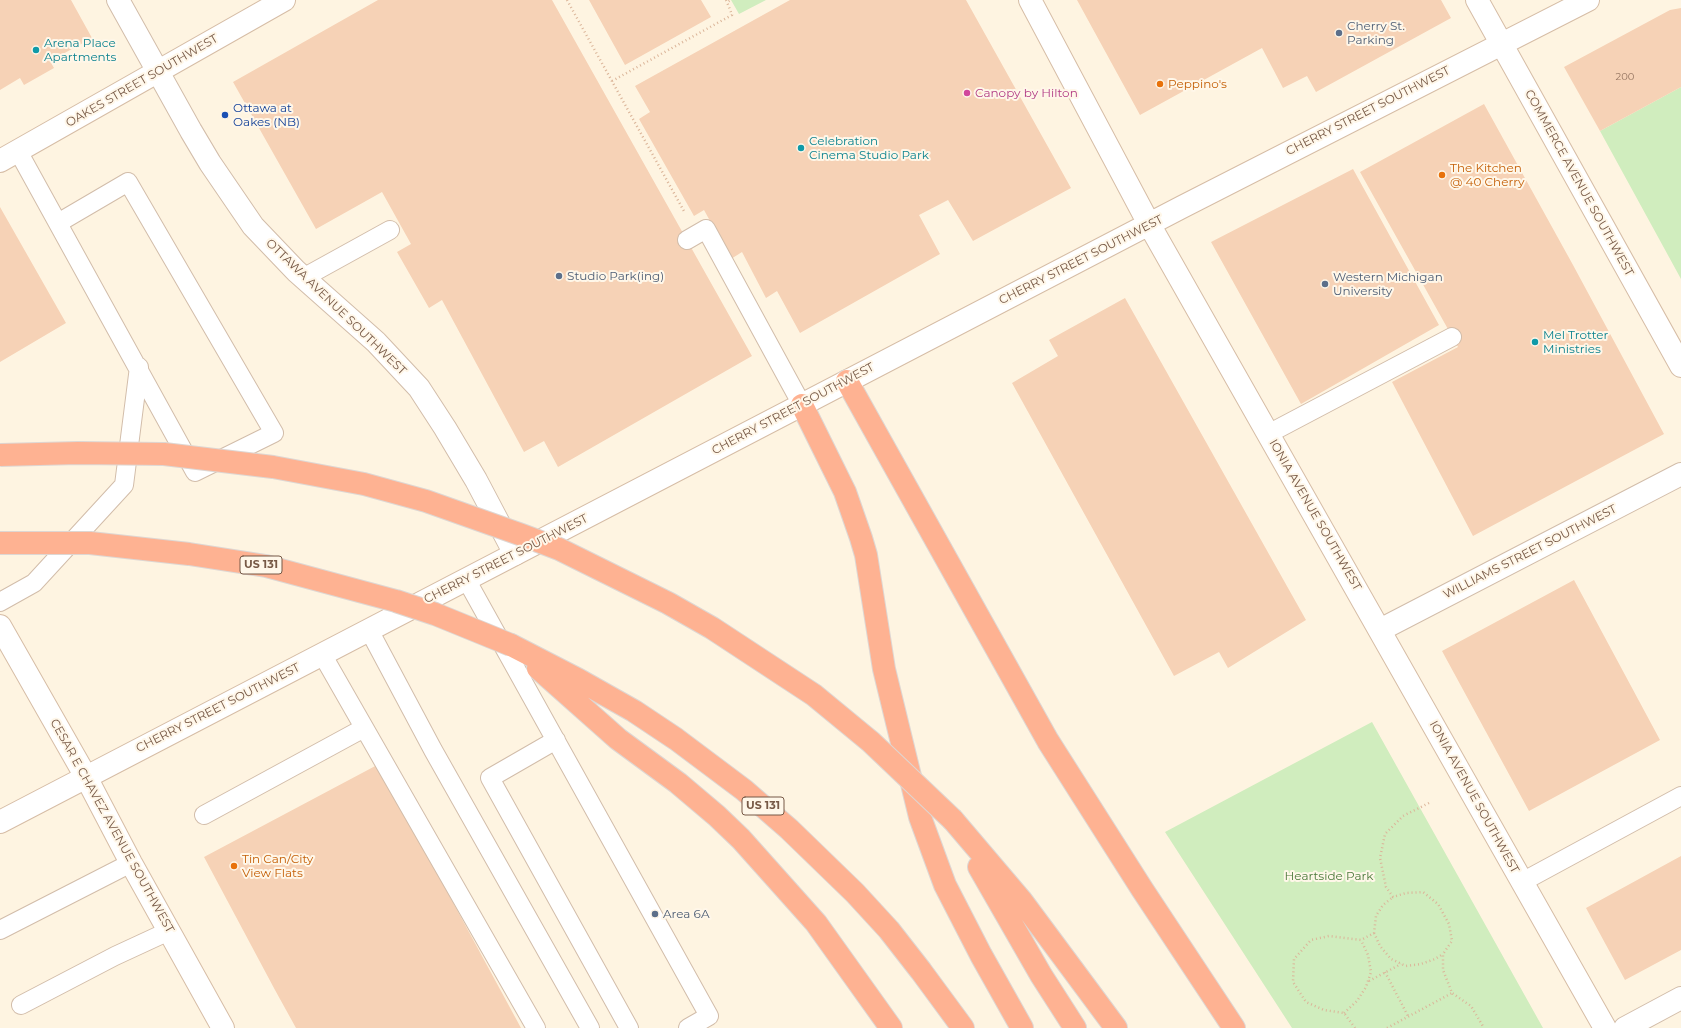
<!DOCTYPE html>
<html>
<head>
<meta charset="utf-8">
<style>
	body { margin:0 }
	canvas { display:block; background:#fef4e1 }
</style>
</head>
<body>
<canvas width="1681" height="1028"></canvas>
<script>
const c = document.querySelector('canvas').getContext('2d');
c.lineJoin = 'round';
function fillPath(path, color) { c.fillStyle = color; c.fill(path, 'evenodd'); }
const poly = rows => new Path2D(rows.map(r => 'M' + r).join(''));
function strokePath(path, color, width, dash) { c.strokeStyle = color; c.lineWidth = width; c.lineCap = dash ? 'butt' : 'round'; c.setLineDash(dash || []); c.stroke(path); }
function label(font, color, halo, rows, align = 'center') {
  c.font = font + ' Montserrat,sans-serif'; c.lineWidth = 4; c.setLineDash([]); c.textBaseline = 'middle'; c.strokeStyle = halo; c.fillStyle = color; for (const [text, x, y, turn = 0] of rows) {
    c.save(); c.translate(x, y); c.rotate((+turn || 0) * Math.PI / 180); c.textAlign = isNaN(turn) ? turn : align; if (halo) c.strokeText(text, 0, 0); c.fillText(text, 0, 0); c.restore();
  }
}
fillPath(poly([
	[731,0,766,0,739,14],
	[1681,87,1681,279,1600,131],
	[1372,722,1420,808,1543,1028,1292,1028,1165,832]
]), '#d0edbe');
fillPath(poly([
	[0,0,71,0,92,38,50,61,54,68,24,85,20,78,0,90],
	[378,0,552,0,752,356,558,467,544,441,524,452,442,300,429,308,397,252,411,244,382,192,316,229,233,82],
	[589,0,701,0,711,17,625,65],
	[790,0,966,0,1071,188,973,241,948,200,919,215,940,254,800,333,777,291,766,298,742,252,731,259,704,210,694,216,639,119,650,112,635,86],
	[1077,0,1441,0,1451,18,1316,92,1307,76,1283,88,1262,48,1140,115],
	[1681,8,1681,87,1600,131,1564,67,1670,10],
	[1484,104,1573,265,1664,434,1473,536,1392,382,1458,347,1360,172],
	[1353,169,1439,325,1301,404,1211,242],
	[0,207,66,323,0,362],
	[1125,298,1306,620,1228,668,1219,652,1174,676,1012,383,1058,356,1049,340],
	[1574,580,1660,740,1529,811,1442,651],
	[379,764,450,897,521,1028,296,1028,275,990,204,857],
	[1681,856,1681,950,1625,980,1586,908]
]), '#f6d2b6');
const lane = poly([
	[18,151,195,472,274,433,128,182,58,223],
	[687,240,706,229,802,405],
	[303,278,390,230],
	[1268,434,1452,337],
	[466,579,709,1016,688,1028],
	[0,602,34,583,124,485,139,367],
	[369,630,433,750,590,1028],
	[322,654,536,1028],
	[556,740,490,778,629,1028],
	[204,815,364,728],
	[1522,882,1681,796],
	[0,930,131,863],
	[21,1005,115,956,169,931]
]);
const street = poly([
	[118,0,191,131,210,163,253,226,296,271,376,342,419,388,445,428,476,480,515,554],
	[1380,630,1681,474],
	[1625,1028,1681,998]
]);
const secondary = poly([
	[1030,0,1149,224,1605,1028],
	[1477,0,1681,366],
	[0,161,284,0],
	[0,626,86,777,131,863,223,1028],
	[0,822,1182,207,1588,0]
]);
const highway = poly([
	[847,381,1048,741,1142,889,1234,1028],
	[802,405,845,492,861,538,866,555,884,669,920,817,945,885,981,955,1022,1028],
	[511,645,579,680,634,711,676,739,744,790,789,829,855,893,889,930,921,971,963,1028],
	[538,668,618,739,678,783,717,816,741,839,816,923,891,1028],
	[953,820,1021,900,1116,1028],
	[979,867,1041,975,1075,1028]
]);
strokePath(lane, '#d2bdaa', 20);
strokePath(street, '#d2bdaa', 24);
strokePath(secondary, '#d6bda6', 24);
strokePath(highway, '#ded7d3', 24);
strokePath(poly([
	[567,0,685,213],
	[726,0,727,2,731,0],
	[612,81,732,15,727,2],
	[1429,803,1403,816,1385,834,1380,858,1386,887,1393,897,1406,893,1423,892,1438,904,1449,924,1452,941,1443,954,1443,970,1452,993,1471,1006,1484,1028],
	[1374,933,1380,946,1391,959,1406,966,1421,964,1435,959,1443,954],
	[1385,972,1408,1016],
	[1369,981,1401,964],
	[1344,1013,1357,1001,1366,987,1371,972,1368,955,1361,940],
	[1355,1028,1344,1013,1324,1010,1306,1002,1293,982,1294,959,1311,940,1329,936,1361,940,1374,933,1376,916,1383,905,1393,897],
	[1387,1028,1452,993]
]), '#dbb599', 2.5, [1, 3]);
strokePath(lane, '#fff', 18);
strokePath(street, '#fff', 22);
strokePath(secondary, '#fff', 22);
strokePath(highway, '#feb292', 22);
const highwayBridge = poly([
	[0,455,78,453,164,454,273,467,364,484,426,501,522,535,559,549,668,603,712,628,814,695,871,742,953,820],
	[0,543,90,543,189,554,266,566,396,601,435,614,511,645]
]);
strokePath(highwayBridge, '#ded7d3', 24, []);
strokePath(highwayBridge, '#feb292', 22);
for (const [x, y, r, color] of [
	[1339,33,4,"#5c6f8a"],
	[36,50,4,"#0f9aa8"],
	[1160,84,4,"#e8710a"],
	[967,93,4,"#d1479c"],
	[225,115,4,"#1a4fb4"],
	[801,148,4,"#0f9aa8"],
	[1442,175,4,"#e8710a"],
	[559,276,4,"#5c6f8a"],
	[1325,284,4,"#5c6f8a"],
	[1535,342,4,"#0f9aa8"],
	[234,866,4,"#e8710a"],
	[655,914,4,"#5c6f8a"]
]) { const dot = new Path2D(); dot.arc(x, y, r, 0, 2 * Math.PI); c.fillStyle = color; c.fill(dot); strokePath(dot, '#fff7e9', 1.5); }
label('10px', '#977762', null, [
	["200",1625,77]
]);
for (const [x, y, w] of [
	[261,565,42],
	[763,806,42]
]) { const box = new Path2D(); box.roundRect(x - w / 2, y - 9, w, 18, 3); c.fillStyle = '#fff7e9'; c.fill(box); strokePath(box, '#775946', 1); }
label('bold 11px', '#775946', null, [
	["US 131",261,565],
	["US 131",763,806]
]);
label('12px', '#4e5e75', '#fff7e9', [
	["Cherry St.",1347,26],
	["Parking",1347,40],
	["Studio Park(ing)",567,276],
	["Western Michigan",1333,277],
	["University",1333,291],
	["Area 6A",663,914]
], 'left');
label('12px', '#0d838f', '#fff7e9', [
	["Arena Place",44,43],
	["Apartments",44,57],
	["Celebration",809,141],
	["Cinema Studio Park",809,155],
	["Mel Trotter",1543,335],
	["Ministries",1543,349]
], 'left');
label('12px', '#775946', '#fff7e9', [
	["OAKES STREET SOUTHWEST",142,81,-30],
	["CHERRY STREET SOUTHWEST",1368,111,-27],
	["COMMERCE AVENUE SOUTHWEST",1579,183,61],
	["CHERRY STREET SOUTHWEST",1081,260,-27],
	["OTTAWA AVENUE SOUTHWEST",336,307,44],
	["CHERRY STREET SOUTHWEST",793,409,-28],
	["IONIA AVENUE SOUTHWEST",1315,515,60],
	["WILLIAMS STREET SOUTHWEST",1530,552,-27],
	["CHERRY STREET SOUTHWEST",506,559,-27],
	["CHERRY STREET SOUTHWEST",218,708,-27],
	["IONIA AVENUE SOUTHWEST",1474,797,61],
	["CESAR E CHAVEZ AVENUE SOUTHWEST",112,826,61]
]);
label('12px', '#c56008', '#fff7e9', [
	["Peppino's",1168,84],
	["The Kitchen",1450,168],
	["@ 40 Cherry",1450,182],
	["Tin Can/City",242,859],
	["View Flats",242,873]
], 'left');
label('12px', '#b23c85', '#fff7e9', [
	["Canopy by Hilton",975,93]
], 'left');
label('12px', '#164399', '#fff7e9', [
	["Ottawa at",233,108],
	["Oakes (NB)",233,122]
], 'left');
label('12px', '#4b793a', '#fff7e9', [
	["Heartside Park",1329,876]
]);
</script>
</body>
</html>
